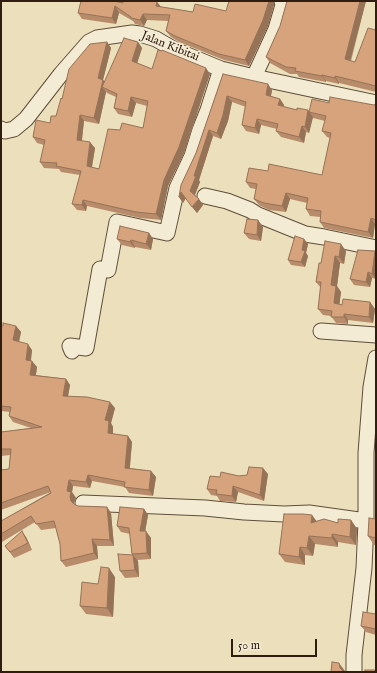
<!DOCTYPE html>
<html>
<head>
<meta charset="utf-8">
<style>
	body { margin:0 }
	#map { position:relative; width:377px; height:673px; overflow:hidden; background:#ece0bc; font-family:"IM FELL English",serif }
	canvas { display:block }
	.frame { position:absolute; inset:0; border:2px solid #2e1d10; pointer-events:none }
	.scale { position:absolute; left:231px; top:639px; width:86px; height:18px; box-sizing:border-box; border:2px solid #2e1d10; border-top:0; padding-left:5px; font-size:12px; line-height:14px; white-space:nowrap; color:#2e1d10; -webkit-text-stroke:3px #f3ebd3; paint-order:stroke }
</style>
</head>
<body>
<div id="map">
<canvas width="377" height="673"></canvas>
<div class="frame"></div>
<div class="scale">50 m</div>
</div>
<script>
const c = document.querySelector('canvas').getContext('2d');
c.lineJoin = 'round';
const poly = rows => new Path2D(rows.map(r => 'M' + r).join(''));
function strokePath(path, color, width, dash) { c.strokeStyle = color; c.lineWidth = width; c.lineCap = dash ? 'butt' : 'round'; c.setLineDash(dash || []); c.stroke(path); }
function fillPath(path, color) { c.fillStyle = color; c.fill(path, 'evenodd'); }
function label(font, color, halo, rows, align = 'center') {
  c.font = font + ' "IM FELL English",serif'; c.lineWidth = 3.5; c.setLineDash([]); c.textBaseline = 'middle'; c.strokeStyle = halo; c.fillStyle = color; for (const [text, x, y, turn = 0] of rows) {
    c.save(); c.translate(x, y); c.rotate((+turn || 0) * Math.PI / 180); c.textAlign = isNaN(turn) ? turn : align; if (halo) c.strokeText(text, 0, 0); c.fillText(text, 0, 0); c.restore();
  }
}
const minor = poly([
	[254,77,276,29,283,5,282,1],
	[1,129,5,131,14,129,26,119,61,74,89,42,97,38,132,33,140,34,156,39,175,50,221,69,254,77,376,103],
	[205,196,227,201,250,210,258,215,305,234,324,237,376,248],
	[321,331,376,335],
	[72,351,70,346,86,348,100,269,108,270,117,222,167,233,177,188,192,156,200,130,208,110,221,69],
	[83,503,205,508,244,512,284,514,309,513,366,521],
	[354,672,354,655,364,568,366,521,366,453,371,387,376,358]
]);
strokePath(minor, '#5e4e3b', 17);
strokePath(minor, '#f3ebd3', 15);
fillPath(poly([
	[229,1,274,1,274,5,268,26,249,66,224,60,179,42,171,37,166,31,168,21,147,20,144,26,135,24,133,21,119,13,116,24,82,19,78,13,123,3,157,2,161,7,193,12,226,11],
	[287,1,366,1,351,61,355,62,376,30,376,92,339,83,339,84,326,81,326,82,299,77,297,74,290,74,270,63,266,57,280,26],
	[107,42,111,48,103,80,105,82,138,42,142,48,137,63,152,69,210,74,184,153,168,186,161,220,140,218,87,206,86,211,77,210,72,204,80,175,61,172,59,169,44,168,40,162,44,145,37,143,33,137,50,123,56,116,62,99],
	[106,92,107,93,116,97,114,108,118,114,132,117,136,103,147,106,143,128,120,130,99,169,92,167,95,148,82,141,84,121,99,124],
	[223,74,272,90,271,96,280,99,284,105,283,107,297,110,309,111,329,103,374,105,376,104,376,225,375,224,373,238,324,228,320,222,320,217,310,216,306,209,307,203,290,199,286,212,269,210,259,205,254,199,256,189,250,188,246,182,268,171,322,175,330,138,327,137,322,131,325,121,313,118,313,117,309,133,306,132,304,143,281,137,276,131,277,129,261,125,259,134,246,131,242,125,246,107,232,102,228,121,221,139,213,136,199,180,200,182,195,195,203,205,197,213,186,198,183,203,179,197,196,153],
	[258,220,263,227,261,241,249,239,244,233],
	[149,233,153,239,151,250,135,247,135,248,122,245,117,239],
	[304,239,308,244,306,253,308,256,305,267,291,265,288,260],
	[346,251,344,264,340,263,337,286,341,292,339,304,342,305,370,302,375,309,373,323,348,320,348,324,336,323,331,316,323,315,318,309,321,288,316,282,321,263],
	[375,251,376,252,376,279,372,278,370,287,354,285,350,279],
	[1,326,16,326,21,332,19,342,32,350,31,361,37,367,36,375,66,379,70,385,68,396,115,408,111,423,113,427,113,434,128,436,132,442,130,468,151,471,156,477,153,496,129,493,125,487,92,481,90,488,73,486,72,492,76,498,74,503,74,505,78,506,107,507,111,513,114,546,97,546,98,559,66,567,61,561,60,544,56,528,41,530,35,522,2,542,1,541,1,521,51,492,1,510,1,470,9,469,10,455,1,456,1,432,31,428,13,422,9,416,10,412,1,411],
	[268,474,264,501,238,492,236,502,220,501,217,496,211,495,207,489,220,477],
	[144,509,148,515,145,531,151,538,151,559,137,560,138,561,139,577,125,578,120,571,132,555,130,534,121,532,117,526],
	[376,519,376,545,374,545,368,536],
	[351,520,357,529,356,545,338,542,338,547,315,544,313,556,305,555,305,565,285,562,279,554,317,521,338,523],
	[26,537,32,550,14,558,5,546],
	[115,577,113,617,86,614,80,606,98,584],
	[376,614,376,635,366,632,361,626]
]), '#b88c6b');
fillPath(poly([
	[269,1,274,1,274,5,268,26,249,66,245,60],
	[360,1,366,1,349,65,345,59],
	[157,2,162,8,156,6],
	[115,6,119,13,116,24,112,18],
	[143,14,147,20,144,26,140,20],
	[107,42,111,48,103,80,107,86,102,87,106,92,99,124,94,118,98,78],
	[138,42,142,48,136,67,132,61],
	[206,68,210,74,184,153,168,186,161,220,156,214,164,180],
	[322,75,326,81,326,82,322,76],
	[335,76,339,83,339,84,335,78],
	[268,84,272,90,270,101,266,95],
	[227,96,232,102,228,121,221,139,217,133],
	[131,97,136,103,132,117,128,111],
	[280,99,284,105,282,111,278,105],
	[308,110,313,117,309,133,305,127],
	[80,115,84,121,81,146,77,140],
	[257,119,261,125,259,134,255,128],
	[302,126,306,132,304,143,299,137],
	[209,130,213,136,199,180,200,182,194,197,190,191,194,176],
	[90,142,95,148,91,172,87,166],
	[181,192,186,198,183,203,179,197],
	[286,193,290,199,286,212,282,206],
	[199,199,203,205,197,213,192,207],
	[83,200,87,206,86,211,82,205],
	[371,218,375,224,373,238,368,232],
	[258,220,263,227,261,241,257,235],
	[149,233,153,239,151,250,146,244],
	[304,239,308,244,306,253,308,256,305,267,301,262,302,250],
	[131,240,135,247,135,248,130,242],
	[341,244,346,251,344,264,339,257],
	[375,251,376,252,376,279,372,274],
	[335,256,340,263,337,286,341,292,339,310,334,303,331,285],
	[368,272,372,278,370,287,366,282],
	[370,302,375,309,373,323,369,317],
	[344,314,348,320,348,324,344,317],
	[16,326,21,332,18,346,13,340],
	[28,344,32,350,30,366,26,360],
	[32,361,37,367,35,381,30,375],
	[66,379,70,385,67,402,63,396],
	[110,402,115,408,111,423,113,427,113,439,108,433,105,420],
	[128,436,132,442,129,474,125,468],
	[263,468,268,474,264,501,260,495],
	[151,471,156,477,153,496,149,490],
	[88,475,92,481,90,488,86,482],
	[69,480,73,486,72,492,76,498,74,503,75,508,71,501,67,491],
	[233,486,238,492,236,502,232,496],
	[107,507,111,513,114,546,110,540],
	[144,509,148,515,144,538,140,531],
	[312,515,318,523,311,523],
	[351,520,357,529,356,545,350,537],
	[22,531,26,537,32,550,28,543],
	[146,531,151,538,151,559,147,553],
	[332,534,338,542,338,547,332,538],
	[309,536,315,544,313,556,307,548],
	[92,539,97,546,98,559,94,553],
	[300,547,305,555,305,565,299,557],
	[133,555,138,561,139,577,135,570],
	[109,568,115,577,113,617,107,608],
	[339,663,345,671,345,672,343,672,340,668]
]), '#967257');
const building = poly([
	[81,1,114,1,123,3,123,1,155,1,157,2,156,6,193,12,195,4,226,11,229,1,269,1,263,20,245,60,219,54,175,36,166,31,170,15,143,14,140,20,131,18,131,17,115,6,112,18,78,13,81,1],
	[287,1,360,1,345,59,355,62,368,28,376,30,376,86,335,76,335,78,322,75,322,76,295,71,296,68,286,67,266,57,280,26,287,1],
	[124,38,138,42,132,61,152,69,158,50,162,51,162,50,206,68,179,147,164,180,156,214,136,212,83,200,82,205,72,204,81,171,56,166,57,163,40,162,45,140,33,137,36,120,50,123,51,116,56,116,61,98,62,99,69,69,90,44,107,42,98,78,103,80,94,118,80,115,77,140,90,142,87,166,99,169,108,129,120,130,122,123,143,128,148,101,131,97,128,111,114,108,117,94,102,87,124,38],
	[223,74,268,84,266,95,280,99,278,105,297,110,297,108,308,110,305,127,302,126,299,137,276,131,278,124,257,119,255,128,242,125,246,102,227,96,223,115,217,133,209,130,194,176,196,176,190,191,199,199,192,207,181,192,179,197,181,185,196,153,223,74],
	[330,97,374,105,376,104,376,220,371,218,368,232,320,222,321,211,306,209,308,198,286,193,282,206,264,203,254,199,257,184,246,182,249,168,268,171,269,164,322,175,331,133,322,131,326,116,309,112,312,99,329,103,330,97],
	[247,219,258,220,257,235,244,233,247,219],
	[120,226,149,233,146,244,131,240,130,242,117,239,120,226],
	[295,236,304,239,302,250,305,251,301,262,288,260,295,236],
	[325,241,341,244,339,257,335,256,331,285,336,286,334,303,342,305,343,299,370,302,369,317,344,314,344,317,331,317,332,311,318,309,321,282,316,282,319,263,321,263,325,241],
	[358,250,375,251,372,274,368,272,366,282,350,279,358,250],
	[3,323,16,326,13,340,28,344,26,360,32,361,30,375,66,379,63,396,87,397,110,402,105,420,109,421,108,433,128,436,125,468,151,471,149,490,124,487,125,482,88,475,86,482,69,480,67,491,71,492,70,497,71,501,74,504,78,506,107,507,110,540,92,539,94,553,61,561,60,544,54,521,36,524,31,516,1,534,1,521,51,493,48,486,1,503,1,470,9,469,11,449,1,449,1,432,42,427,9,416,11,407,1,406,1,326,3,326,3,323],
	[249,467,263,468,260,495,233,486,232,496,216,494,217,490,207,489,210,476,220,477,221,472,239,476,247,475,249,467],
	[120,507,144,509,140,531,146,531,147,553,132,554,129,528,117,526,120,507],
	[284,514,303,514,312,515,311,523,324,519,338,523,338,519,351,520,350,537,332,534,332,538,309,536,307,548,300,547,299,557,279,554,284,514],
	[369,518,376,519,376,538,368,536,369,518],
	[22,531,28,543,10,552,5,546,22,531],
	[118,554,133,555,135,570,120,571,118,554],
	[101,567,109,568,107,608,80,606,82,582,98,584,101,567],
	[363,612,376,614,376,629,361,626,363,612],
	[332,662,339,663,340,668,344,672,331,672,332,662],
	[365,670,376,670,376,672,365,672,365,670]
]);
fillPath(building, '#d6a37c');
strokePath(building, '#967257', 1);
label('12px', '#2e1d10', '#f3ebd3', [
	["Jalan Kibitai",170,47,22]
]);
</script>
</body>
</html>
